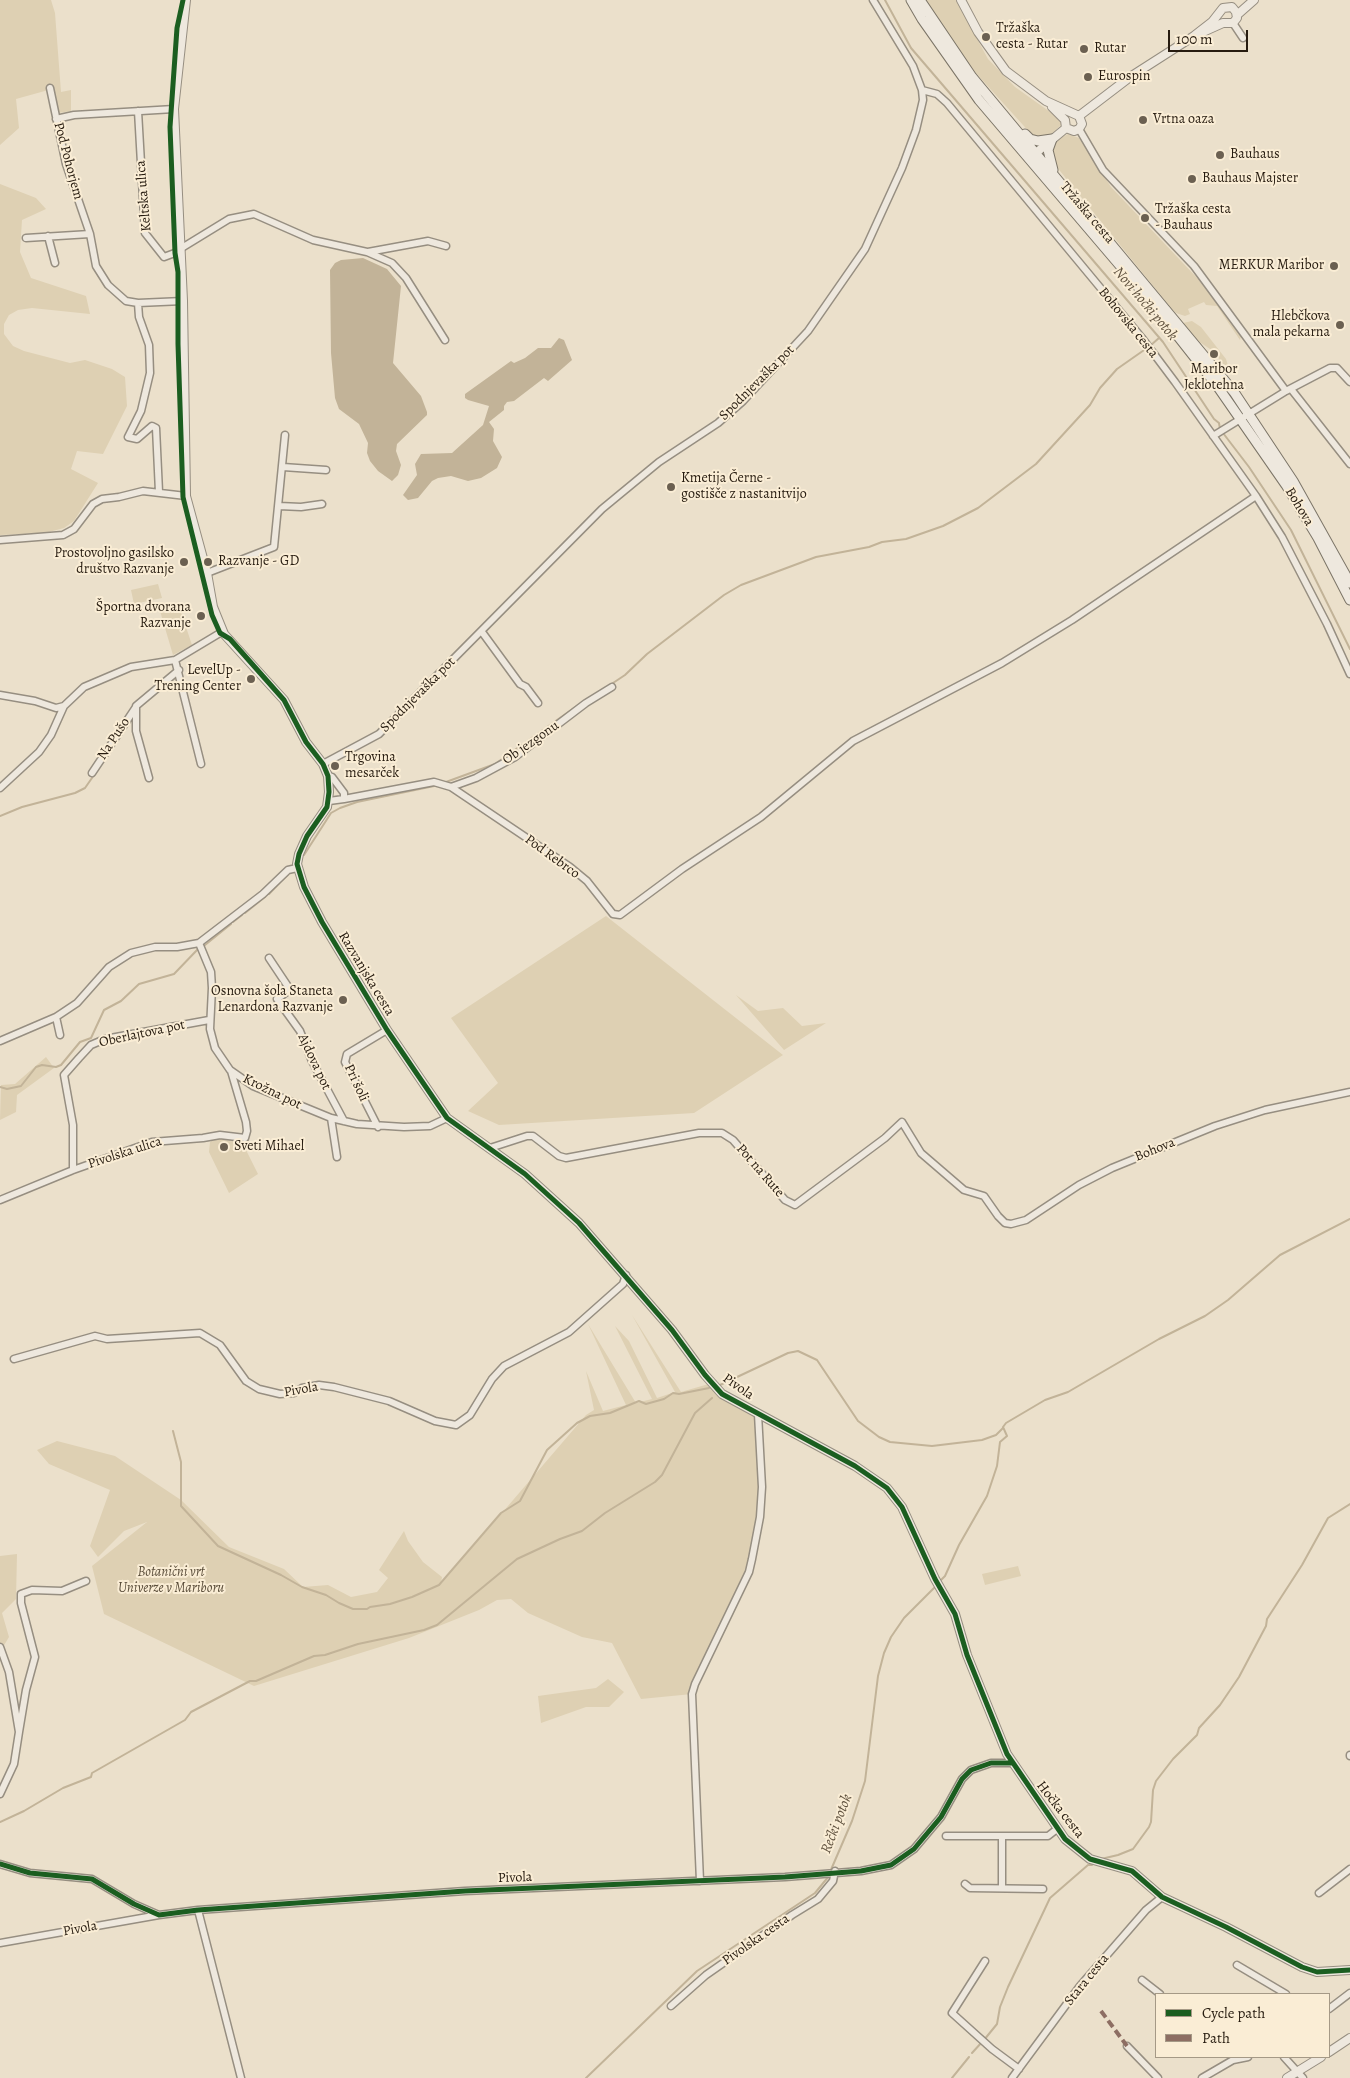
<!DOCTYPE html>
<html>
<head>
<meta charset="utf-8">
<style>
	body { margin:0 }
	#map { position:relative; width:1350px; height:2078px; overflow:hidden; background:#ebe0cb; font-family:Alegreya,serif }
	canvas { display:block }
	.legend { position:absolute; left:1155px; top:1993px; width:175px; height:65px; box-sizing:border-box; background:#faedd5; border:1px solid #a59986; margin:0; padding:6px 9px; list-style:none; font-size:15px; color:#261b0f }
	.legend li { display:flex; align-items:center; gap:10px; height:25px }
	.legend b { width:25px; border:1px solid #a59986 }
	.scale { position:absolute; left:1168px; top:30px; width:80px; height:22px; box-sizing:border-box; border:2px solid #261b0f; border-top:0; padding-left:6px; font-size:15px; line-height:18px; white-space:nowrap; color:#261b0f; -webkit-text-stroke:4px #faedd5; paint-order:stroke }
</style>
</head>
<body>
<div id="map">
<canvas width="1350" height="2078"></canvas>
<ul class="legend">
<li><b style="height:6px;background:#1b5e20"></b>Cycle path</li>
<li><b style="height:6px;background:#8d6e63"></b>Path</li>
</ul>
<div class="scale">100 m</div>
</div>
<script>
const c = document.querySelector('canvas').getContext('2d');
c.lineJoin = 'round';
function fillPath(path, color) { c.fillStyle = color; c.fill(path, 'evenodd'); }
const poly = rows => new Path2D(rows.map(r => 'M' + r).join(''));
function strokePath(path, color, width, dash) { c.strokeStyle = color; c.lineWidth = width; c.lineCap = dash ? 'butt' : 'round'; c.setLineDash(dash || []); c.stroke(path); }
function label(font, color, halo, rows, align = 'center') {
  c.font = font + ' Alegreya,serif'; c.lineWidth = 4; c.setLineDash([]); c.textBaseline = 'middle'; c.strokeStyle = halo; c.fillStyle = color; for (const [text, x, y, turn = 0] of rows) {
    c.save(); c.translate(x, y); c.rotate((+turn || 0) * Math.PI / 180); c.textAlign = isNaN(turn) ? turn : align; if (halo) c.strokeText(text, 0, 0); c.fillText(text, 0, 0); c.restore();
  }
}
fillPath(poly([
	[0,0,51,0,55,13,61,92,71,90,71,111,58,113,52,89,16,99,19,128,0,145],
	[925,0,956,0,988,59,1015,87,1060,119,1061,125,1049,136,1039,138,1033,136,964,60],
	[1068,134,1079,138,1111,187,1199,280,1241,336,1240,340,1217,306,1206,305,1204,302,1188,309,1190,314,1185,316,1176,313,1171,308,1056,166,1051,148,1056,140],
	[0,184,36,198,46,209,22,220,20,252,31,278,86,296,90,314,32,308,18,310,9,315,4,324,4,334,13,346,24,351,70,363,85,360,112,369,125,377,127,406,103,454,77,451,71,469,98,483,74,521,64,528,45,533,0,535],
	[1192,321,1201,327,1226,359,1228,366,1223,364,1213,351,1195,339,1183,323],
	[158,584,162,598,134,604,131,590],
	[179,606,192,645,173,655,160,611],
	[606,916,783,1055,694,1113,499,1125,468,1111,498,1083,451,1018],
	[736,995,758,1011,783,1008,802,1026,826,1023,784,1050],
	[46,1057,54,1068,17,1095,16,1112,0,1120,1,1085,15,1084],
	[227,1137,237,1144,243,1144,258,1174,229,1193,209,1152,210,1142,213,1139],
	[632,1315,681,1392,712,1383,758,1414,762,1487,752,1559,692,1694,641,1699,612,1643,582,1637,528,1613,511,1599,497,1600,479,1610,409,1638,254,1686,104,1614,92,1566,147,1522,124,1531,98,1557,90,1546,110,1490,49,1464,37,1450,57,1441,115,1456,181,1500,229,1547,284,1569,303,1587,328,1585,351,1597,377,1592,388,1578,379,1570,404,1531,408,1541,423,1562,442,1577,441,1584,586,1415,594,1410,586,1371,603,1411,626,1405,588,1324,636,1403,652,1399,615,1326,629,1341,657,1398,675,1392],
	[17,1554,16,1599,2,1613,9,1637,0,1652,0,1556],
	[1018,1566,1021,1576,985,1585,982,1574],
	[608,1679,624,1692,609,1707,586,1707,541,1723,538,1696,596,1688]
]), '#ded0b3');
fillPath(poly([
	[363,258,387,269,401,286,393,363,421,396,427,412,427,415,397,444,396,451,401,465,398,475,392,481,378,471,370,461,367,453,368,443,359,424,339,409,335,398,331,353,330,270,335,263,341,260],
	[559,338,564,340,572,360,548,381,544,378,514,401,507,402,504,406,504,410,489,422,494,429,493,441,502,457,497,468,481,478,468,481,451,476,438,478,432,481,418,498,408,500,403,495,417,475,415,464,421,454,452,453,483,425,489,406,468,400,465,398,465,394,511,361,514,363,525,358,538,348,551,348]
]), '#c2b398');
strokePath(poly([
	[885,0,911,48,1163,342,1214,419,1219,423,1220,429],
	[1151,345,1159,338],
	[1223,433,1249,467,1291,530,1350,649],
	[610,685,625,675,647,654,724,595,741,585,816,557,869,547,882,542,906,539,943,526,978,508,1036,464,1090,405,1100,388,1117,369,1147,348],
	[446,782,495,764,581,703],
	[0,816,22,807,75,793,85,788,108,755],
	[304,855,331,813,340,808,357,802,439,785],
	[269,894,287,875],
	[245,913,265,897],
	[233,922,242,915],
	[205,945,231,924],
	[0,1087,7,1089,21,1086,36,1067,42,1065,56,1067,61,1065,80,1042,91,1038,104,1010,121,1001,139,984,174,974,198,949],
	[718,1386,788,1353,798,1351,817,1360,858,1421,879,1437,890,1442,932,1446,982,1440,996,1435,1003,1428],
	[173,1431,181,1462,181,1506,218,1546,281,1575,302,1587,326,1595,339,1603,353,1609,367,1609,370,1607,390,1604,412,1597,439,1585,501,1513,520,1501,547,1450,577,1423,590,1416,610,1413,639,1401,646,1404,664,1399,673,1393,679,1394,709,1388],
	[939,1582,945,1576,959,1545,987,1496,997,1466,1000,1442,1007,1436,1003,1427,1006,1423,1045,1400,1068,1392,1159,1339,1205,1316,1228,1300,1280,1255,1350,1219],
	[0,1822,24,1811,63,1788,91,1777,92,1773,185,1720,191,1712,250,1681,256,1681,314,1656,325,1655,358,1644,424,1630,437,1625,517,1559,560,1539,582,1531,605,1513,655,1482,662,1475,695,1413,712,1398],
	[1101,1859,1118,1855,1133,1849,1149,1827,1151,1822,1153,1790,1156,1781,1173,1759,1197,1735,1199,1728,1220,1705,1239,1677,1266,1626,1267,1619,1302,1565,1328,1518,1350,1504],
	[830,1872,852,1821,865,1781,878,1676,884,1653,891,1637,904,1618,936,1586],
	[984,2040,997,2024,1000,2007,1008,1987,1050,1898,1088,1865,1092,1865],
	[972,2053,982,2042],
	[586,2078,697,1971,815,1893,829,1876],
	[952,2078,969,2057]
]), '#c2b398', 2);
const minor = poly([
	[1233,23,1243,38],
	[50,88,66,164,90,234,96,266,108,285,126,301,138,303,183,301],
	[922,90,937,94,947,103,1142,338,1175,382,1256,496,1282,537,1327,624,1350,674],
	[138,111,145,233,164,257,180,251],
	[56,119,74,115,174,109],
	[1079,129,1103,170,1194,266,1286,391],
	[48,236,55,263],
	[26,238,90,234],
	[180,249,229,219,254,214,313,240,367,252,392,263,406,278,445,340],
	[368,252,428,241,446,246],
	[138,303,139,317,149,345,150,373,141,411,128,437,137,439,152,426,156,428,159,492],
	[1291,389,1350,464],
	[1213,436,1286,391,1330,368,1337,368,1350,382],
	[283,467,326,470],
	[279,506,301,507,322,504],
	[0,540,63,535,74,529,93,504,102,499,119,497,143,491,186,496],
	[207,573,274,547,285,435],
	[482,632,520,684,526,687,538,703],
	[175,660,201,764],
	[0,695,35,701,56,708,64,706],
	[323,764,379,734,602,509,659,462,718,423,743,401,808,331,865,249,902,168,916,130,923,100,922,90,913,66,873,0],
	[92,773,136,707],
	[328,776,332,777,344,793,344,799,329,801],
	[149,778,136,731,136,706,179,670],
	[451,787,570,867,587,881,613,914,620,915,682,869,761,817,853,741,1002,663,1072,620,1256,496],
	[0,788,39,752,51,735,64,706,84,687,131,667,175,660,220,633,224,634],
	[344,799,434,782,451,787,476,778,515,757,586,703,612,687],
	[199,943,211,972,212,988,210,1029,215,1048,230,1070,253,1086,331,1118,357,1124,404,1127,430,1126,447,1118],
	[269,958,289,988,288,991,277,999,300,1031,312,1061,344,1121],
	[56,1017,60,1035],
	[0,1041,56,1017,77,1003,109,967,131,953,155,947,177,947,199,943,263,894,288,870,297,868],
	[331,1118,337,1157],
	[378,1127,345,1062,347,1054,387,1030],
	[490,1148,527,1136,533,1136,559,1156,566,1158,699,1133,722,1133,733,1140,785,1200,795,1205,885,1138,902,1122,921,1153,964,1190,984,1196,998,1216,1005,1223,1011,1224,1026,1220,1079,1185,1112,1168,1215,1126,1265,1110,1350,1092],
	[73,1170,73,1125,64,1075,79,1058,91,1045,105,1039,209,1020],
	[0,1200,73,1170,152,1142,203,1138,220,1135,245,1138,247,1131,246,1122,231,1071],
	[14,1359,95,1336,107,1339,200,1333,220,1345,246,1381,259,1389,280,1394,294,1393,302,1388,319,1385,334,1387,389,1401,435,1421,456,1425,470,1415,492,1379,504,1366,569,1332,623,1284,626,1275],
	[0,1647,9,1672,19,1732,14,1764,0,1794],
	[19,1732,26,1690,35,1657,21,1603,21,1594,32,1590,62,1591,86,1581],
	[1350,1756,1350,1755],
	[946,1836,1048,1836,1057,1829],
	[1002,1836,1002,1888],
	[0,1864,30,1873,92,1879,134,1904,159,1915,198,1910,465,1891,785,1877,861,1871,891,1865,914,1849,941,1817,962,1779,971,1770,991,1763,1013,1763],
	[700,1881,692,1694,695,1684,749,1572,752,1559,760,1517,762,1487,758,1414],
	[965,1884,970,1888,1043,1889],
	[1319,1893,1350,1869],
	[198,1910,241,2078],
	[0,1943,159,1915],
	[985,1961,952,2013,992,2049,1019,2069],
	[1237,1965,1286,1994],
	[1142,1980,1160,1994],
	[671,2006,706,1975,792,1915,818,1899,833,1881,835,1871],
	[1329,2009,1350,1993],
	[1127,2046,1158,2078],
	[1284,2057,1303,2078],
	[1012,2078,1080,1986,1146,1910,1162,1897],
	[1202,2078,1233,2060,1248,2057]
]);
const tertiary = poly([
	[186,0,174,109,183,301,186,496,207,573,213,607,224,634,284,700,306,742,323,764,328,776,329,792,327,807,307,836,299,854,297,864,304,887,322,922,387,1030,447,1118,525,1174,579,1223,672,1330,705,1375,722,1394,855,1466,887,1488,902,1507,935,1579,955,1614,967,1655,1007,1754,1065,1839,1090,1859,1132,1871,1162,1897,1226,1927,1302,1967,1317,1972,1350,1970],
	[961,0,978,32,1006,71,1046,101,1079,116],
	[1237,15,1254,0],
	[1052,107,1065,120,1066,128],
	[1079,116,1130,77,1194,36,1212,22,1223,8,1232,7,1236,12,1237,18,1233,23,1223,23,1194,36],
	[1066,128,1074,131,1079,129,1082,124,1079,116],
	[1031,157,1066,128],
	[1329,2052,1350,2038],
	[1287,2078,1321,2057]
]);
const secondary = poly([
	[911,0,922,19,979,100,1151,302,1218,387,1286,485,1318,538,1350,600],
	[920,0,972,77,1234,392,1293,481,1350,583],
	[1025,134,1030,139,1038,141,1052,139],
	[1052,139,1048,150,1053,170]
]);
strokePath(minor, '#968e81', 9);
strokePath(tertiary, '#968e81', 10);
strokePath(secondary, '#7b7467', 11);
strokePath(minor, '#eee8de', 6);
strokePath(tertiary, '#eee8de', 8);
strokePath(secondary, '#eee8de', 9);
strokePath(poly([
	[1101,2011,1127,2046]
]), '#8d6e63', 4, [8, 4]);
strokePath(poly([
	[183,0,177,28,170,127,175,253,178,272,178,344,183,497,212,615,220,633,230,639,284,700,306,742,323,764,328,776,329,792,327,807,307,836,299,854,297,864,304,887,322,922,387,1030,447,1118,525,1174,579,1223,672,1330,705,1375,722,1394,855,1466,887,1488,902,1507,935,1579,955,1614,967,1655,1007,1754,1065,1839,1090,1859,1132,1871,1162,1897,1226,1927,1302,1967,1317,1972,1350,1970],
	[0,1864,30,1873,92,1879,134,1904,159,1915,198,1910,465,1891,785,1877,861,1871,891,1865,914,1849,941,1817,962,1779,971,1770,991,1763,1013,1763]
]), '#1b5e20', 5);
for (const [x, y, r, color] of [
	[986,37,5,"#6b6051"],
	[1084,49,5,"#6b6051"],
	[1088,77,5,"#6b6051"],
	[1143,120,5,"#6b6051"],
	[1220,155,5,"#6b6051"],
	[1192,179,5,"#6b6051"],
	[1145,218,5,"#6b6051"],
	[1334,266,5,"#6b6051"],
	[1340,325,5,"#6b6051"],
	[1214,354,5,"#6b6051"],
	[671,487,5,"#6b6051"],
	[184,562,5,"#6b6051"],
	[208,562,5,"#6b6051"],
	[201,616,5,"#6b6051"],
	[251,679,5,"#6b6051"],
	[335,766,5,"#6b6051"],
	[343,1000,5,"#6b6051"],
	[224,1147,5,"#6b6051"]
]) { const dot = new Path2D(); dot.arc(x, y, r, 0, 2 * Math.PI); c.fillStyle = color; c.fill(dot); strokePath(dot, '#faedd5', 2); }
label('14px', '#261b0f', '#faedd5', [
	["Tržaška",996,29],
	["cesta - Rutar",996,45],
	["Rutar",1094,49],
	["Eurospin",1098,77],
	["Vrtna oaza",1153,120],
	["Bauhaus",1230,155],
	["Bauhaus Majster",1202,179],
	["Tržaška cesta",1155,210],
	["- Bauhaus",1155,226],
	["MERKUR Maribor",1324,266,"right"],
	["Hlebčkova",1330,317,"right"],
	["mala pekarna",1330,333,"right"],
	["Maribor",1214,370,"center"],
	["Jeklotehna",1214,386,"center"],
	["Kmetija Černe -",681,479],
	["gostišče z nastanitvijo",681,495],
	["Prostovoljno gasilsko",174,554,"right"],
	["društvo Razvanje",174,570,"right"],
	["Razvanje - GD",218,562],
	["Športna dvorana",191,608,"right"],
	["Razvanje",191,624,"right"],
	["LevelUp -",241,671,"right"],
	["Trening Center",241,687,"right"],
	["Trgovina",345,758],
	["mesarček",345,774],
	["Osnovna šola Staneta",333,992,"right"],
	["Lenardona Razvanje",333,1008,"right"],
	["Sveti Mihael",234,1147]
], 'left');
label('14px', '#261b0f', '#faedd5', [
	["Pod Pohorjem",68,161,75],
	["Keltska ulica",144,196,-95],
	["Tržaška cesta",1087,213,50],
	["Bohovska cesta",1128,323,51],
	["Spodnjevaška pot",757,383,-45],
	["Bohova",1299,507,59],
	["Spodnjevaška pot",418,695,-45],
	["Na Pušo",114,739,-57],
	["Ob jezgonu",531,743,-35],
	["Pod Rebrco",552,857,36],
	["Razvanjska cesta",366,974,59],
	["Oberlajtova pot",142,1034,-12],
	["Ajdova pot",314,1062,65],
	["Pri šoli",356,1083,65],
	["Krožna pot",272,1092,26],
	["Bohova",1155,1150,-22],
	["Pivolska ulica",125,1153,-18],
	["Pot na Rute",760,1171,49],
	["Pivola",738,1387,35],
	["Pivola",301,1390,-10],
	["Hočka cesta",1060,1810,52],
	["Pivola",515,1878,-2],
	["Pivola",80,1929,-10],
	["Pivolska cesta",756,1940,-35],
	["Stara cesta",1087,1980,-51]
]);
label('italic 14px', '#5a4d3a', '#faedd5', [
	["Botanični vrt",171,1573],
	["Univerze v Mariboru",171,1589]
]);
label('italic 15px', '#5e503d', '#faedd5', [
	["Novi hočki potok",1145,304,50],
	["Rečki potok",837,1824,-69]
]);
</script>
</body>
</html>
